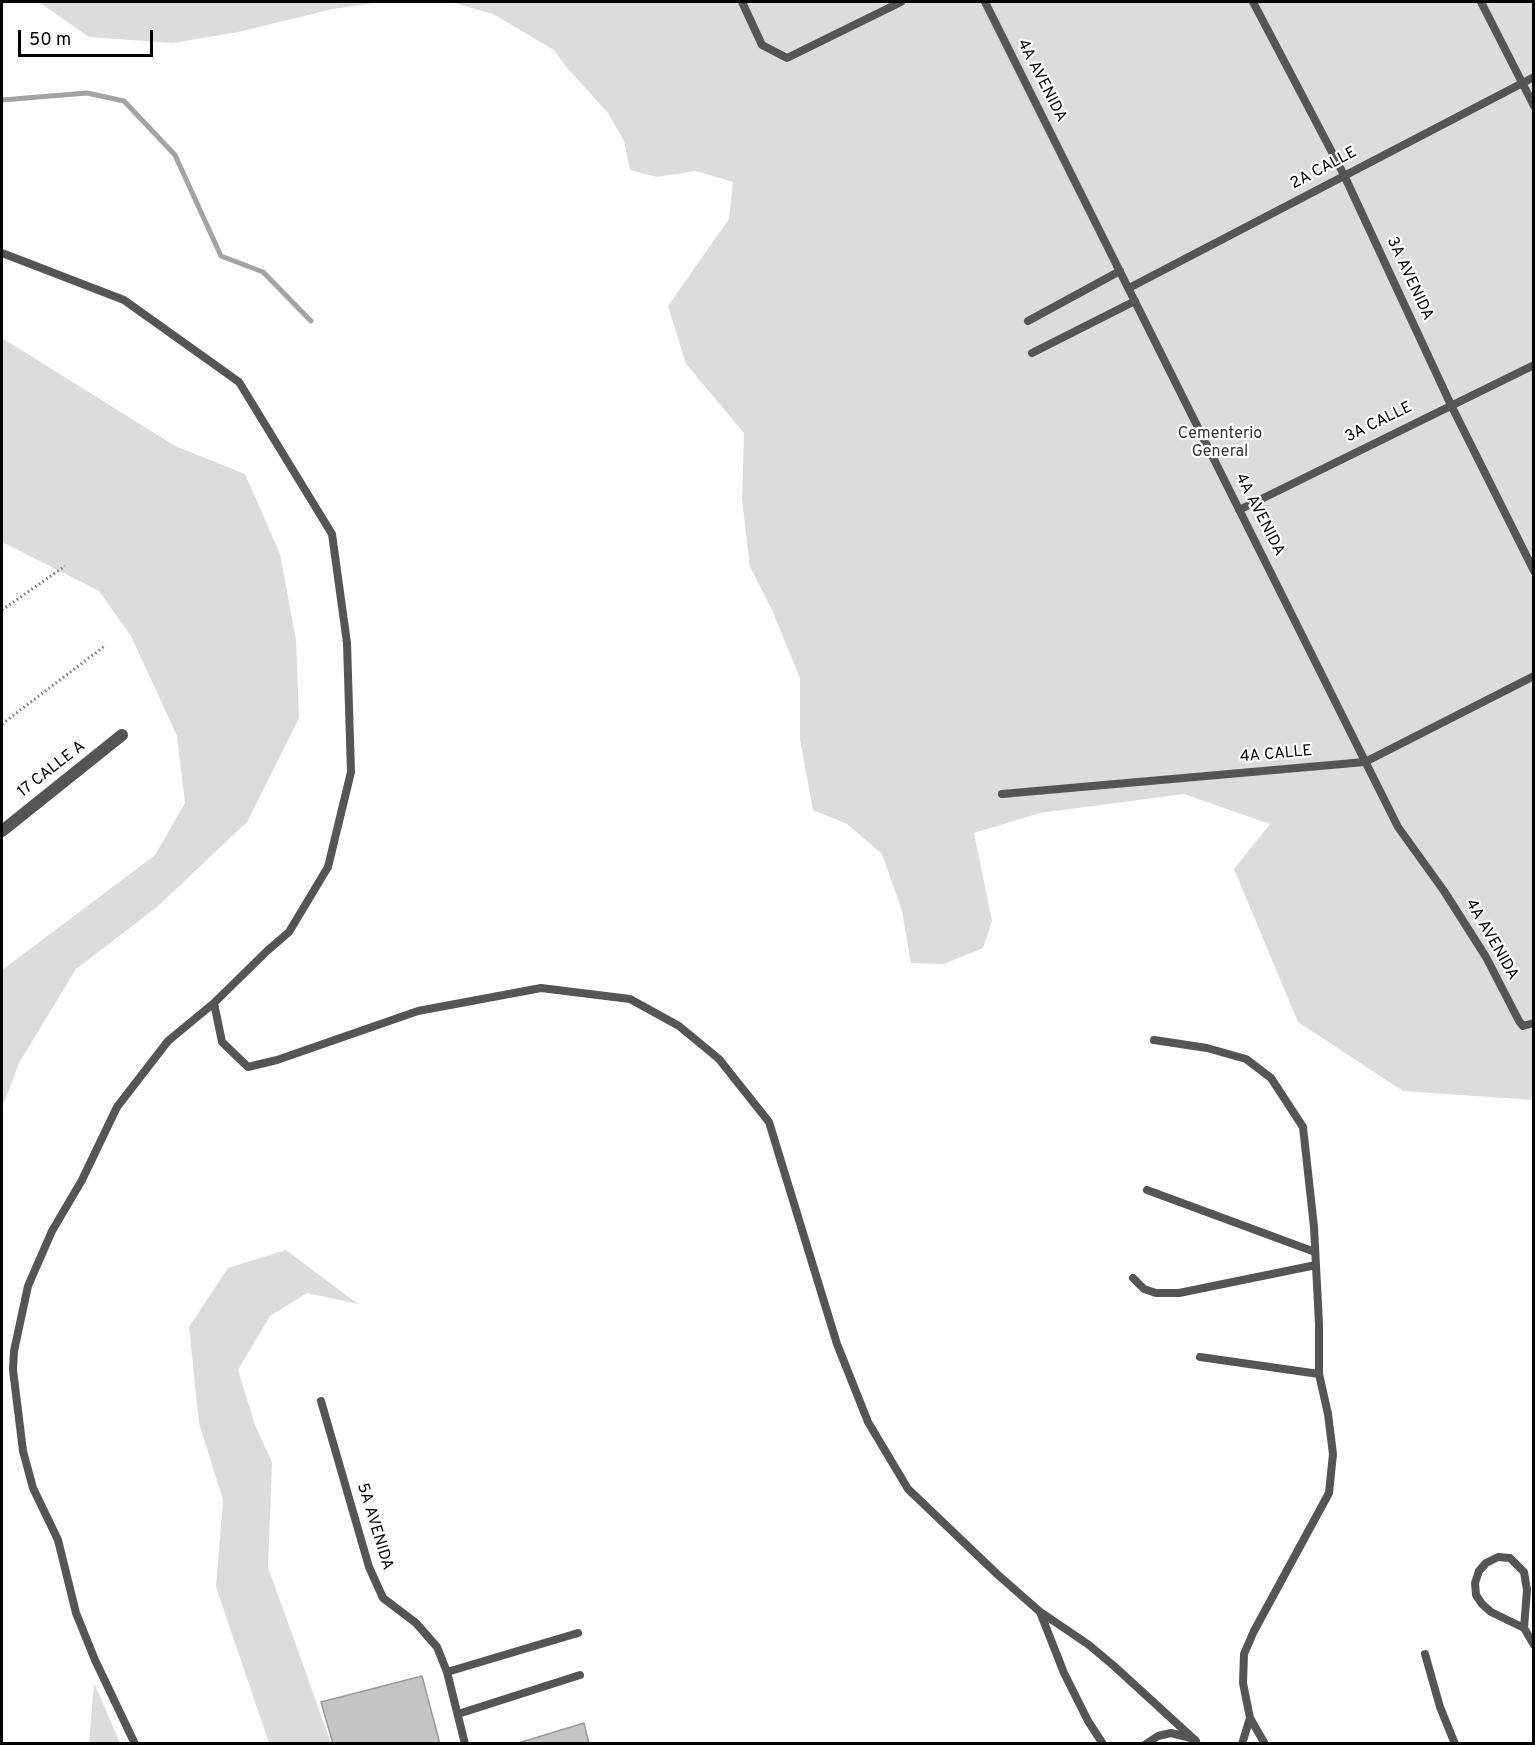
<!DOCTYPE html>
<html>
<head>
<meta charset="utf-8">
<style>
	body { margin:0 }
	#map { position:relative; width:1535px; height:1745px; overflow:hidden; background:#fff; font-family:Overpass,sans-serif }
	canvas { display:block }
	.frame { position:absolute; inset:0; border:3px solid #000; pointer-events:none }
	.scale { position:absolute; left:18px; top:30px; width:135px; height:27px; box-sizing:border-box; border:3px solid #000; border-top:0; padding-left:8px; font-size:18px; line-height:21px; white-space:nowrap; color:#000; -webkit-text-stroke:4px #fff; paint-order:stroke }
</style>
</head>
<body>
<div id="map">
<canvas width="1535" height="1745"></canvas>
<div class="frame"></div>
<div class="scale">50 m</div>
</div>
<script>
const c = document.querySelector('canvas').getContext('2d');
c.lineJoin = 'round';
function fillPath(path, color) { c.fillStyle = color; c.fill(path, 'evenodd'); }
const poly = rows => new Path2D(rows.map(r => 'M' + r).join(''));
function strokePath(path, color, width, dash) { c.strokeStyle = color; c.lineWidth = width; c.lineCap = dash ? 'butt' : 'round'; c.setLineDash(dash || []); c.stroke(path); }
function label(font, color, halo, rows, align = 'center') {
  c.font = font + ' Overpass,sans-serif'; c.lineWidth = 4.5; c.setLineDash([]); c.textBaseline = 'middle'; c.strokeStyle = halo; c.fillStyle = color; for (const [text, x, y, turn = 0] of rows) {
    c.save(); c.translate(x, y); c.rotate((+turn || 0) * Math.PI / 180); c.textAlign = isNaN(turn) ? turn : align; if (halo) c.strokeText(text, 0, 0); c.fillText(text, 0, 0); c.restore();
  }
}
fillPath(poly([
	[39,2,381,2,333,9,238,32,173,43,89,37],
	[451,2,1533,2,1533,1100,1403,1091,1298,1022,1234,869,1270,824,1184,794,1040,813,974,833,992,921,983,948,944,964,911,963,902,911,882,854,847,824,813,810,800,739,800,678,772,610,750,567,742,500,744,433,686,364,668,306,729,219,733,182,696,171,657,177,630,170,624,141,608,113,568,69,554,50,493,14],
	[2,338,175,446,245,474,280,554,296,640,299,718,247,822,157,907,76,969,19,1063,2,1108,2,970,155,855,185,803,177,736,131,636,99,591,2,542],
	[286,1250,358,1304,307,1293,270,1316,238,1370,255,1425,272,1462,268,1567,331,1743,269,1743,216,1587,223,1500,199,1423,189,1327,228,1268],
	[94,1683,120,1743,89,1743]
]), '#dcdcdc');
strokePath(poly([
	[2,100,87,93,124,101,175,155,221,256,263,272,311,321]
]), '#a3a3a3', 5);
const building = poly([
	[422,1676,440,1744,333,1744,321,1702,422,1676],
	[584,1723,589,1744,515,1744,584,1723]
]);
fillPath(building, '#c4c4c4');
strokePath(building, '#999', 1.5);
strokePath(poly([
	[2,610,65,566],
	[2,724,106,645]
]), '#777', 3, [1.5, 3]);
strokePath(poly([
	[742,2,762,45,787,58,901,2],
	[985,2,1398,827,1444,891,1486,957,1519,1021,1523,1026,1534,1023],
	[1253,2,1344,175,1451,405,1534,571],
	[1481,2,1534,106],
	[2,253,124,300,239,382,332,534,347,643,351,772,328,867,289,932,267,951,214,1003,222,1042,248,1067,277,1060,418,1011,541,988,630,999,679,1026,719,1059,769,1122,837,1344,868,1422,908,1489,997,1574,1039,1611,1089,1645,1114,1666,1196,1741],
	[1129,288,1534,77],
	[1028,321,1120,271],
	[1032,353,1135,301],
	[1239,510,1534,365],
	[1002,794,1365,762,1534,676],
	[1154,1040,1207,1048,1246,1059,1271,1078,1303,1127,1314,1227,1319,1324,1319,1374,1328,1414,1333,1454,1329,1493,1254,1631,1244,1654,1243,1683,1250,1718,1242,1744],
	[1147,1190,1315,1252],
	[1133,1278,1144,1289,1156,1293,1179,1293,1316,1265],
	[1200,1357,1319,1374],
	[321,1401,369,1567,383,1598,416,1623,437,1647,447,1672,465,1744],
	[1040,1612,1064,1673,1088,1721,1103,1744],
	[1524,1628,1491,1612,1482,1604,1476,1595,1475,1583,1479,1571,1486,1563,1498,1557,1510,1558,1524,1572,1527,1590,1524,1628,1534,1645],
	[1425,1654,1440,1707,1455,1744],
	[447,1672,578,1633],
	[458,1714,580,1675],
	[1250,1718,1265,1744],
	[135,1744,95,1660,76,1613,58,1540,33,1488,23,1451,13,1370,14,1351,28,1286,52,1231,82,1180,117,1107,168,1041,214,1003],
	[1146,1744,1158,1736,1171,1733,1191,1738]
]), '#555', 8);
strokePath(poly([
	[2,831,122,735]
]), '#555', 12);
label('16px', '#000', '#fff', [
	["4A AVENIDA",1041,81,63],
	["2A CALLE",1324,169,-28],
	["3A AVENIDA",1409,279,65],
	["3A CALLE",1379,423,-26],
	["4A AVENIDA",1259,515,63],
	["4A CALLE",1276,755,-5],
	["17 CALLE A",52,770,-38],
	["4A AVENIDA",1491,940,60],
	["5A AVENIDA",374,1527,73]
]);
label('16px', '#333', '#fff', [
	["Cementerio",1220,435],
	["General",1220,453]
]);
</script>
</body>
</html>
